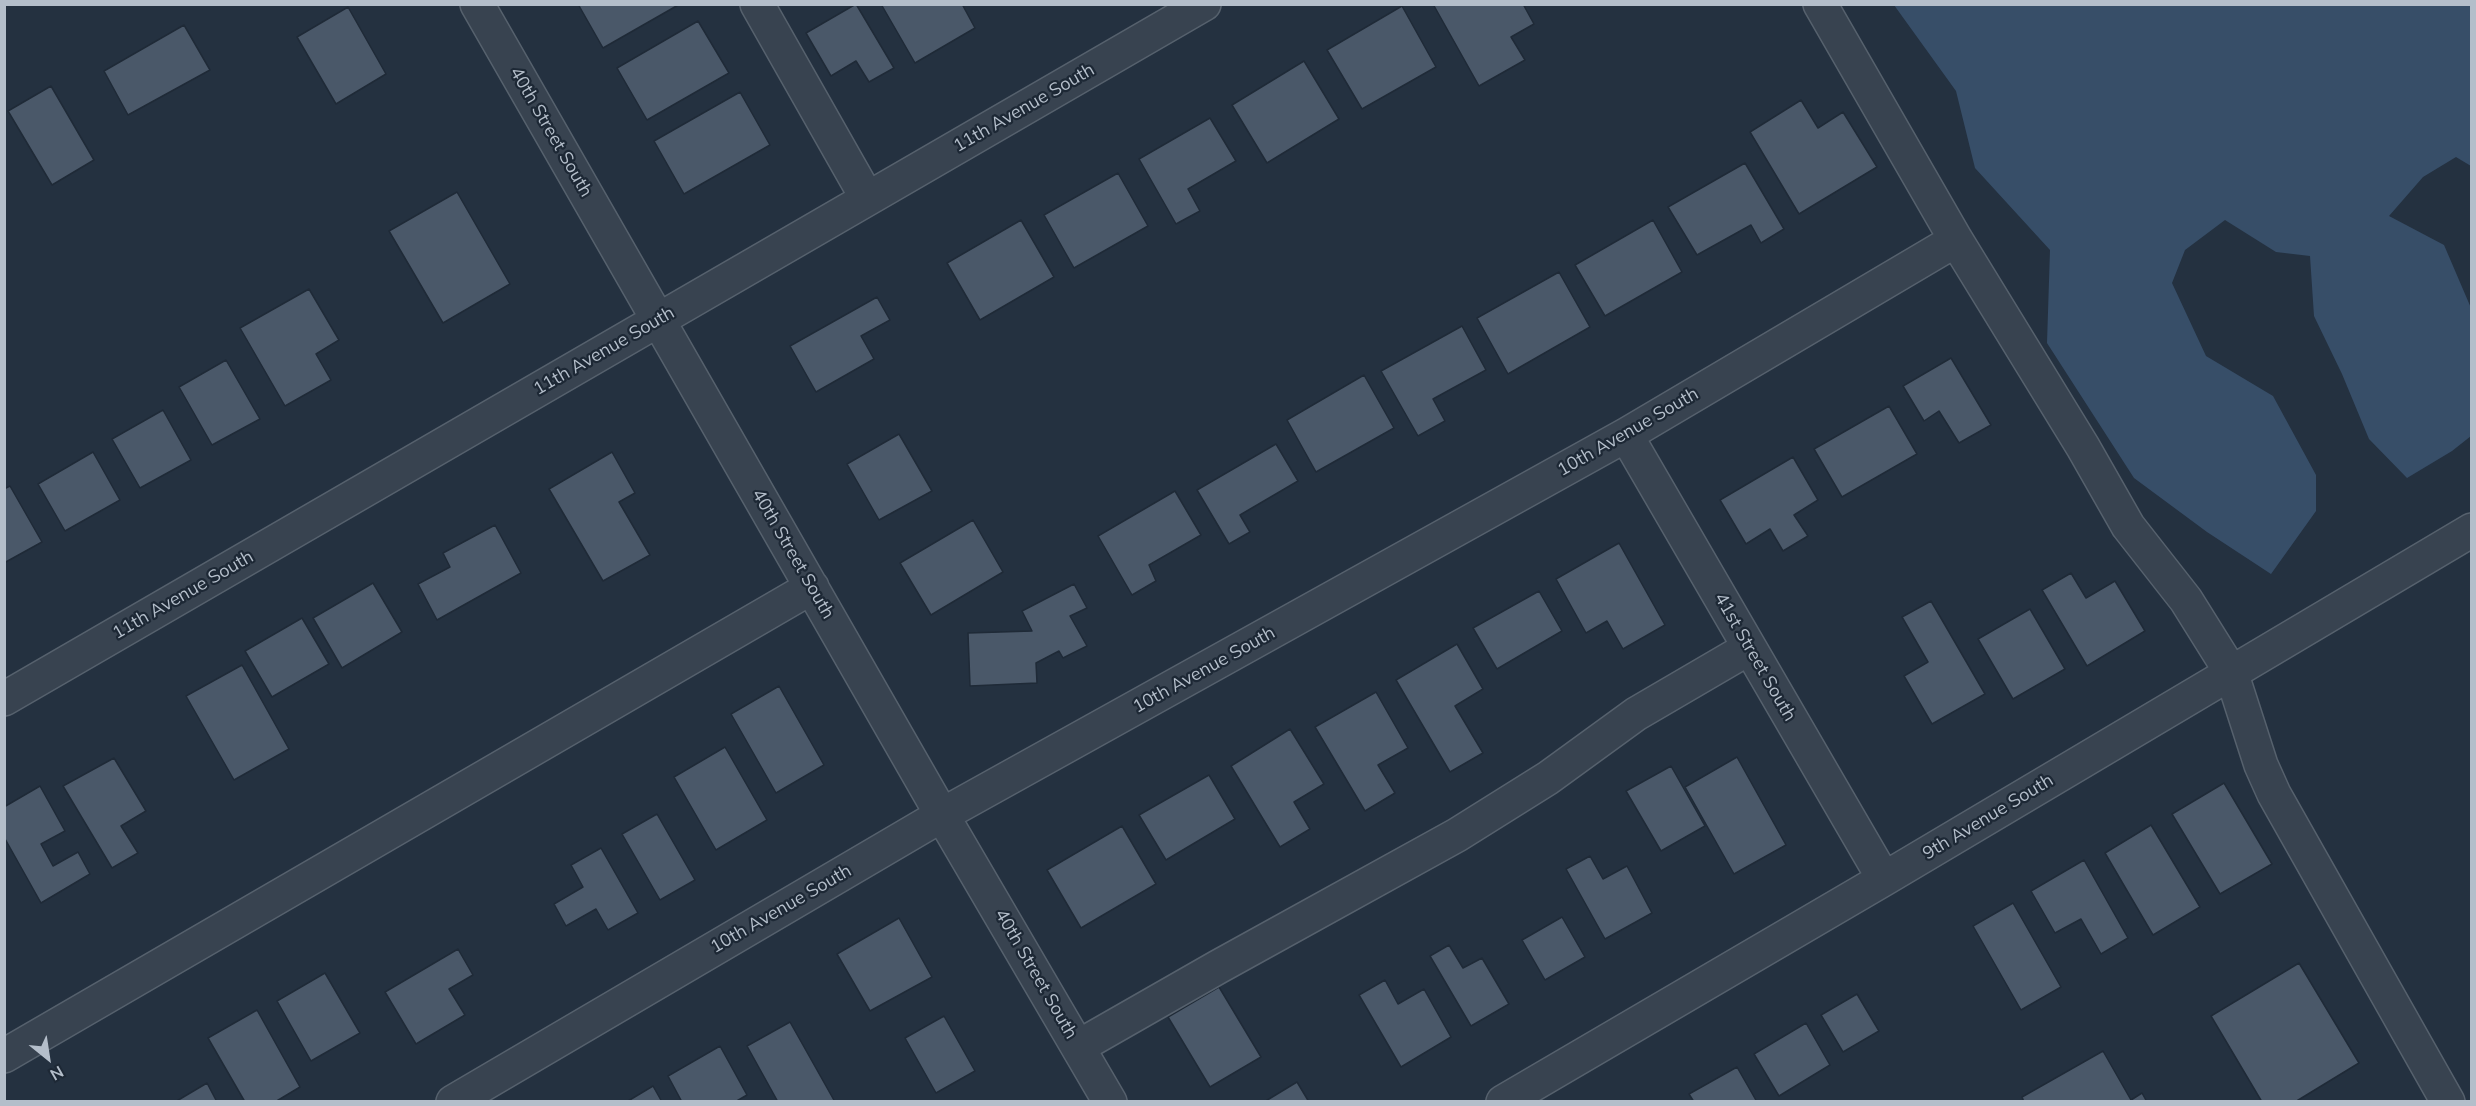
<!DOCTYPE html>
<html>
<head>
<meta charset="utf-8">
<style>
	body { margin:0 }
	#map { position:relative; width:2476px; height:1106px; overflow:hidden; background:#243140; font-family:Mulish,sans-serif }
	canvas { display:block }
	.frame { position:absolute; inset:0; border:6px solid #b4beca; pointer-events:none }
	.north { position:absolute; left:18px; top:1028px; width:60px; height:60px; -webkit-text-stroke:4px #1d2835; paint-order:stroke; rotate:150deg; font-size:16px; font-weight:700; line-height:24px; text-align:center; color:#b4beca }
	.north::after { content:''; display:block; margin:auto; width:21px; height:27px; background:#b4beca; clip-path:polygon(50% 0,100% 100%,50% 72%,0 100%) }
</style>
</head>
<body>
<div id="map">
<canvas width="2476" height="1106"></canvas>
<div class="frame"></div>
<div class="north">N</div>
</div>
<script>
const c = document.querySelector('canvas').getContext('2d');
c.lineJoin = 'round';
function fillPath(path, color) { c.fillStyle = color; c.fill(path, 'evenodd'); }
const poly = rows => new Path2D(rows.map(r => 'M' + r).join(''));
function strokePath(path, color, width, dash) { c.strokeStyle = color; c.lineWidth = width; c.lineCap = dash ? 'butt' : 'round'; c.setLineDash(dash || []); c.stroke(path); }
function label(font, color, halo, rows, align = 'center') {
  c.font = font + ' Mulish,sans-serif'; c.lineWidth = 4.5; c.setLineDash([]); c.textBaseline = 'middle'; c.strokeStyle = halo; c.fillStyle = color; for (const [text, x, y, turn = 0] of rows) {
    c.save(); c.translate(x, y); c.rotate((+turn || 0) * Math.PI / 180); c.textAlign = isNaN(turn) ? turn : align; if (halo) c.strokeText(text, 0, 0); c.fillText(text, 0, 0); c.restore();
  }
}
fillPath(poly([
	[1894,5,2471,5,2471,166,2456,157,2423,177,2389,216,2444,245,2471,308,2471,436,2452,451,2407,478,2369,439,2342,374,2314,316,2310,256,2276,252,2225,220,2185,250,2172,283,2206,356,2273,396,2316,475,2316,511,2271,574,2207,532,2134,478,2047,343,2050,250,1975,168,1956,91]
]), '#374e68');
const building = poly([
	[578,4,680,4,603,48,578,4],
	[856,4,894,68,869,82,856,61,831,76,806,33,856,4],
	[881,4,962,4,975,28,915,63,881,4],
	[1433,4,1523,4,1534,24,1511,37,1525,60,1479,86,1433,4],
	[1402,6,1436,67,1362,109,1327,50,1402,6],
	[348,7,386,74,336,104,297,37,348,7],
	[698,21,729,73,647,120,617,68,698,21],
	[184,25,210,70,128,115,104,71,184,25],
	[1304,61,1339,119,1267,163,1232,105,1304,61],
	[51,86,94,160,52,185,8,111,51,86],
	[740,92,770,145,684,194,654,141,740,92],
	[1801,100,1818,128,1843,112,1877,167,1799,214,1750,132,1801,100],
	[1210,118,1236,161,1188,189,1200,211,1176,224,1139,159,1210,118],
	[1745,163,1784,229,1761,243,1751,225,1697,255,1668,207,1745,163],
	[1118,173,1148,226,1074,268,1044,215,1118,173],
	[457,192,510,284,443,323,389,231,457,192],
	[1021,220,1054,277,980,320,947,263,1021,220],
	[1653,220,1682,272,1605,316,1575,265,1653,220],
	[1559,272,1590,327,1508,374,1477,318,1559,272],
	[309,289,339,340,316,354,331,380,285,406,240,328,309,289],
	[877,297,890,320,861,336,874,359,816,392,790,346,877,297],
	[1462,326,1486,370,1433,399,1445,421,1418,436,1381,371,1462,326],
	[1951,358,1991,425,1959,443,1939,411,1924,421,1903,386,1951,358],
	[226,360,260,419,212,445,179,387,226,360],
	[1364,375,1394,428,1316,472,1287,420,1364,375],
	[1889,406,1917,454,1842,497,1814,449,1889,406],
	[163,410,191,460,140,488,112,439,163,410],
	[899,434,932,491,879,520,847,464,899,434],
	[1276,444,1298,481,1240,515,1250,532,1229,544,1197,490,1276,444],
	[93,452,120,500,65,531,38,484,93,452],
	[612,452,635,493,619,502,650,555,603,581,549,489,612,452],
	[1793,457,1818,500,1794,515,1808,536,1783,551,1770,529,1746,544,1720,500,1793,457],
	[10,486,42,542,4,563,4,489,10,486],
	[1175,491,1201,535,1149,565,1156,581,1132,595,1098,536,1175,491],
	[973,520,1003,572,931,615,900,563,973,520],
	[495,525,521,573,437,620,418,584,450,567,443,553,495,525],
	[1619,543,1665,625,1623,649,1607,621,1586,633,1556,579,1619,543],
	[2071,573,2086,598,2115,581,2145,631,2087,666,2042,590,2071,573],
	[373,583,402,632,342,668,313,618,373,583],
	[1074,584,1087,608,1070,616,1087,646,1063,658,1059,651,1036,663,1037,683,970,686,968,633,1032,631,1022,611,1074,584],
	[1539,591,1562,631,1497,669,1473,628,1539,591],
	[1931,601,1985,694,1932,724,1904,676,1928,662,1902,617,1931,601],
	[2030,609,2065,669,2013,699,1978,639,2030,609],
	[302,618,329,664,272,697,245,651,302,618],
	[1457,644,1483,689,1455,706,1483,753,1450,772,1396,680,1457,644],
	[242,665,289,749,234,780,186,696,242,665],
	[779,686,824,765,776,793,731,714,779,686],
	[1376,692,1408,748,1378,765,1395,793,1365,811,1315,727,1376,692],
	[1290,729,1324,784,1294,802,1310,829,1280,847,1231,766,1290,729],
	[725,747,767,820,716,850,674,777,725,747],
	[1737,757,1786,845,1734,874,1685,787,1737,757],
	[114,758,146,811,121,826,138,853,112,868,63,786,114,758],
	[1671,766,1705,826,1661,851,1626,791,1671,766],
	[1209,775,1235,819,1166,860,1139,815,1209,775],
	[2224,783,2272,864,2220,894,2172,814,2224,783],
	[40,786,65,831,41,844,53,866,78,852,90,874,41,903,4,837,4,807,40,786],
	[657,814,695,880,660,900,622,834,657,814],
	[2151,825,2200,907,2153,935,2105,853,2151,825],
	[1122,826,1156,884,1081,928,1047,870,1122,826],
	[601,848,638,913,608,930,596,909,566,926,554,904,583,887,571,865,601,848],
	[1590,856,1603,879,1627,866,1652,913,1605,939,1566,869,1590,856],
	[2084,860,2128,938,2101,954,2081,919,2055,933,2031,891,2084,860],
	[2013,903,2061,987,2021,1010,1973,926,2013,903],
	[1562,917,1585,957,1545,980,1522,940,1562,917],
	[899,918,932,977,870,1011,837,954,899,918],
	[1449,945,1463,968,1482,958,1509,1004,1471,1026,1430,956,1449,945],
	[458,949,473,975,449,989,465,1015,416,1044,385,992,458,949],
	[2299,963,2359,1063,2295,1102,2262,1102,2211,1016,2299,963],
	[325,973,360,1033,311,1061,277,1001,325,973],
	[1385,980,1398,1004,1424,989,1451,1037,1401,1067,1359,995,1385,980],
	[1219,987,1261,1057,1210,1087,1168,1017,1219,987],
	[1857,994,1879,1031,1843,1052,1821,1015,1857,994],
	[257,1010,300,1087,275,1102,245,1102,208,1038,257,1010],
	[944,1016,975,1071,936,1093,905,1038,944,1016],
	[790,1022,835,1102,778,1102,747,1046,790,1022],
	[1806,1023,1830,1065,1779,1096,1754,1054,1806,1023],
	[720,1046,747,1095,735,1102,682,1102,668,1076,720,1046],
	[2103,1051,2131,1100,2142,1093,2147,1102,2024,1102,2022,1097,2103,1051],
	[1737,1067,1757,1102,1694,1102,1689,1094,1737,1067],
	[1297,1082,1309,1102,1264,1102,1297,1082],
	[207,1083,217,1102,175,1102,207,1083],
	[653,1086,662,1102,628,1101,653,1086]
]);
fillPath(building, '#4a5869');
strokePath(building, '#1f2a37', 1.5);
const minor = poly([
	[477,4,942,815,1110,1102],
	[757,4,867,198],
	[1820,4,1956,240,2083,447,2128,526,2186,600,2231,672,2261,765,2274,794,2448,1102],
	[1626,435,1884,879],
	[4,699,1204,4],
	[1078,1047,1218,967,1457,835,1548,778,1636,714,1749,648],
	[4,1056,812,587],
	[453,1102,942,815,1626,435,1956,240],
	[1503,1102,1884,879,2472,530]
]);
strokePath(minor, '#56616d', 36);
strokePath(minor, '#384350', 33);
label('18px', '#b4beca', '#1d2835', [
	["11th Avenue South",1024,108,-30],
	["40th Street South",551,132,60],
	["11th Avenue South",604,351,-30],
	["10th Avenue South",1628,432,-30],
	["40th Street South",793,554,60],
	["11th Avenue South",183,595,-30],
	["41st Street South",1755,657,60],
	["10th Avenue South",1204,670,-29],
	["9th Avenue South",1988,817,-31],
	["10th Avenue South",781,909,-30],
	["40th Street South",1036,974,60]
]);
</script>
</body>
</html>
